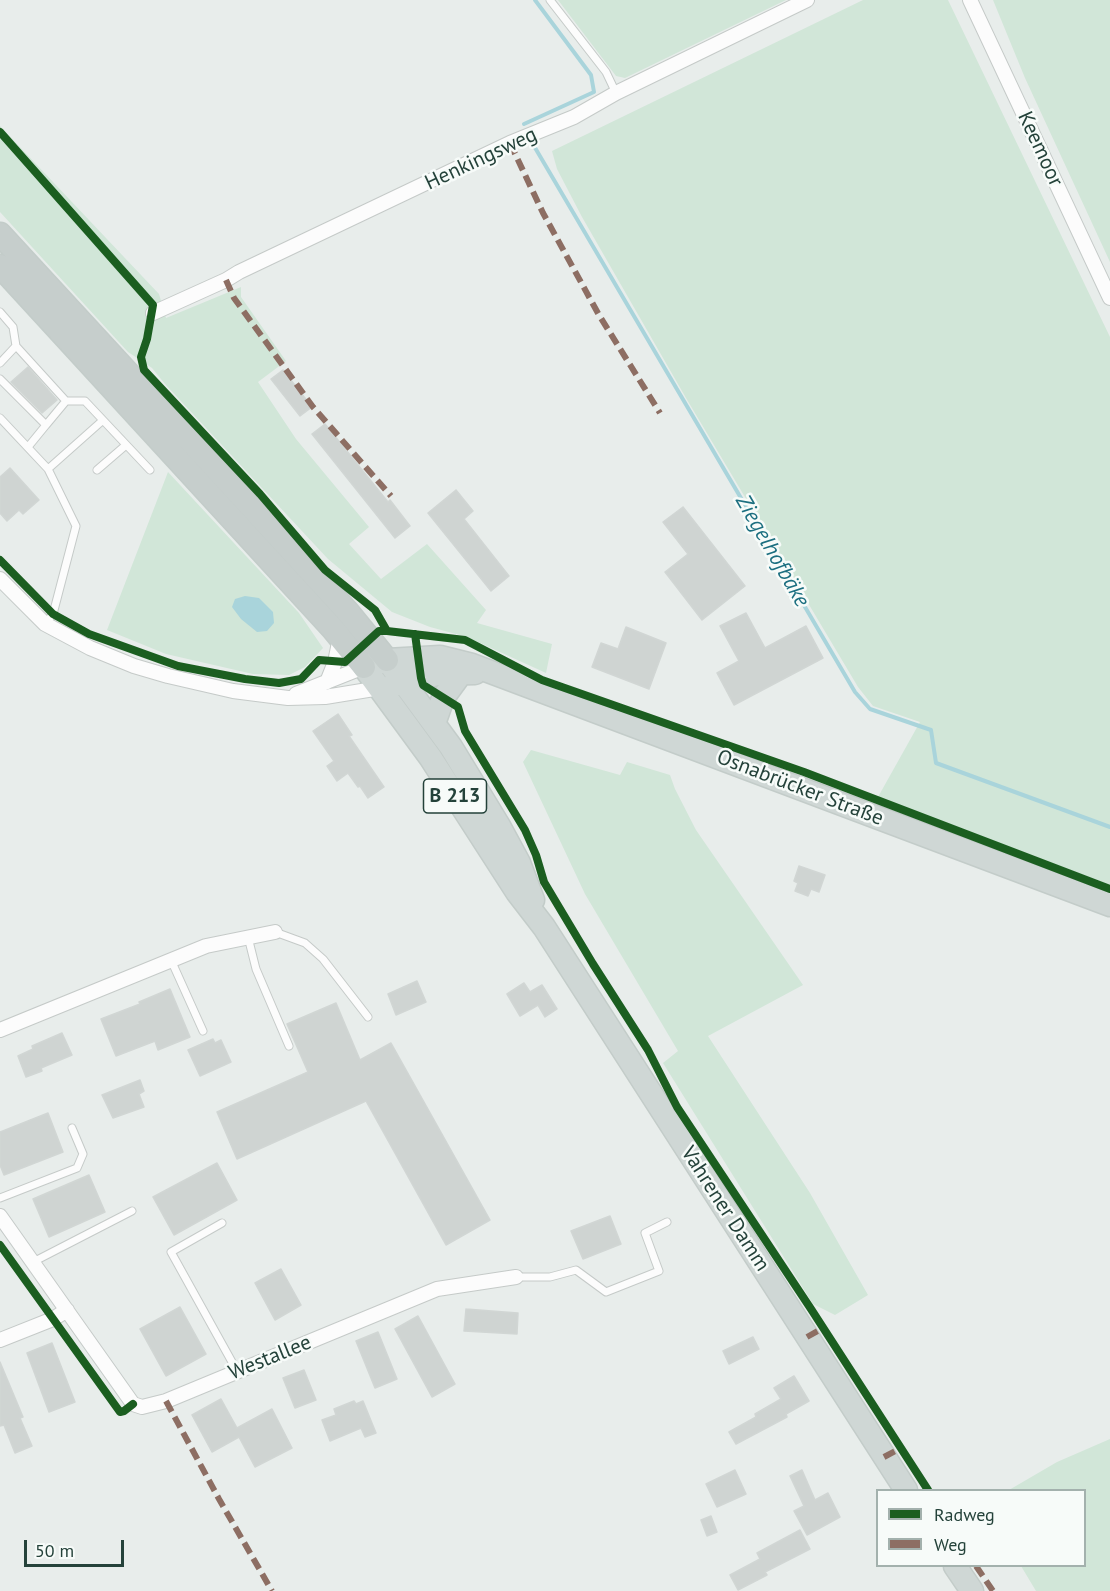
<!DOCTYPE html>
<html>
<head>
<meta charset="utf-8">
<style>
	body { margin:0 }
	#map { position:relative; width:1110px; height:1591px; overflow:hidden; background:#e8edeb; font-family:"PT Sans",sans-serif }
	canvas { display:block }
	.legend { position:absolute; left:876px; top:1489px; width:210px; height:78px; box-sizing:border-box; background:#f7fbf9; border:2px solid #a3b1ad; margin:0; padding:8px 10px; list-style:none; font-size:18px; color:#24423a }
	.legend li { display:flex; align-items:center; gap:12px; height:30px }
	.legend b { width:30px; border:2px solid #a3b1ad }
	.scale { position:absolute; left:24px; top:1540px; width:100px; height:27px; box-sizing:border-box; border:3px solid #24423a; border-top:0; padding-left:8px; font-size:18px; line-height:21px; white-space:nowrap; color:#24423a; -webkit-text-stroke:4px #f7fbf9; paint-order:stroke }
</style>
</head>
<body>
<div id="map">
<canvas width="1110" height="1591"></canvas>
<ul class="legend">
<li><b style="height:8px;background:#1b5e20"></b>Radweg</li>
<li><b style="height:8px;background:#8d6e63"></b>Weg</li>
</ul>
<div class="scale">50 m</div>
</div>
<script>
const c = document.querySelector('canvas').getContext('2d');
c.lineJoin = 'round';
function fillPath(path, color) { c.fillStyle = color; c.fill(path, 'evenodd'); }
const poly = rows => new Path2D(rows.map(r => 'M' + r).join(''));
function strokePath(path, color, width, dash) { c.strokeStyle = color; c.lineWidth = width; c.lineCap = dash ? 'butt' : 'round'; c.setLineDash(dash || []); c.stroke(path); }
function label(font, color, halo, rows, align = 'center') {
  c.font = font + ' "PT Sans",sans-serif'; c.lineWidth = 5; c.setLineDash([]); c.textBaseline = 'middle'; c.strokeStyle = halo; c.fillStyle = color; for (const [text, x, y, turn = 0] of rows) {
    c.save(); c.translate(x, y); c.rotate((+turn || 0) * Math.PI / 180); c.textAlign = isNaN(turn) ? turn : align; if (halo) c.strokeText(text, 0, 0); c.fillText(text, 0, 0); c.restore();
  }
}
fillPath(poly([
	[558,0,786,0,625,78,616,76],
	[863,0,948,0,1110,337,1110,885,878,797,920,722,873,706,858,687,686,398,582,217,557,169,552,151],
	[993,0,1110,0,1110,262,1025,78],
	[0,126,159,294,166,318,241,287,241,297,286,361,258,382,296,439,369,527,349,544,381,579,427,544,486,610,477,623,552,644,546,673,467,637,430,627,392,612,328,559,165,384,152,368,128,352,0,212],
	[168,472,299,613,323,648,305,667,289,675,253,674,166,654,107,630],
	[531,750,620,775,627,762,670,775,675,789,696,830,803,985,708,1036,810,1193,868,1295,835,1315,813,1304,663,1063,678,1051,585,894,523,762],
	[1110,1439,1110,1591,1036,1591,1021,1566,1084,1566,1084,1490,1009,1490,1057,1462]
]), '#d1e6d8');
fillPath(poly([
	[245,596,259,598,273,612,274,623,267,631,257,632,241,619,232,607,235,599]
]), '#a9d4db');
strokePath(poly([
	[524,124,594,92,591,75,535,0],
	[534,146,855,692,870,709,931,730,936,763,1110,827]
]), '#a9d4db', 4);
const building = poly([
	[28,367,57,400,42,413,11,382,28,367],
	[283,370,312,407,300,416,271,379,283,370],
	[325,424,388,502,390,500,410,526,395,538,312,434,325,424],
	[10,468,39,500,23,514,19,510,7,521,0,513,0,477,10,468],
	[456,490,473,511,464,519,509,576,491,591,428,513,456,490],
	[683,507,745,586,702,620,665,572,688,554,663,522,683,507],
	[746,613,765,648,806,626,823,658,734,705,717,673,739,661,720,626,746,613],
	[626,627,666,643,649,689,592,667,601,643,618,649,626,627],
	[338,714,352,735,349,736,384,787,368,798,360,786,358,787,348,773,337,781,327,766,334,761,313,731,338,714],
	[799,866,825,875,819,892,811,889,808,896,795,891,798,883,794,881,799,866],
	[417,981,426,1002,396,1015,388,994,417,981],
	[524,983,530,992,542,985,557,1009,545,1017,538,1005,520,1016,507,994,524,983],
	[170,989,190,1037,158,1050,155,1041,116,1056,101,1019,140,1004,139,1002,170,989],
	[336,1003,360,1060,391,1043,490,1220,446,1245,366,1101,237,1159,217,1112,308,1072,287,1024,336,1003],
	[62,1033,72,1055,41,1068,42,1071,26,1077,18,1056,33,1049,32,1046,62,1033],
	[213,1039,215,1043,221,1040,231,1062,200,1076,188,1050,213,1039],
	[140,1080,144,1091,139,1094,144,1107,113,1118,102,1095,140,1080],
	[48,1113,63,1152,4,1175,0,1165,0,1132,48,1113],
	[217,1163,237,1200,174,1235,153,1197,217,1163],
	[89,1175,105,1212,49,1237,33,1199,89,1175],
	[610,1216,621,1244,583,1259,571,1231,610,1216],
	[281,1269,301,1305,275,1320,255,1283,281,1269],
	[180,1307,206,1354,166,1376,140,1329,180,1307],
	[466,1309,518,1313,517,1334,464,1331,466,1309],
	[418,1316,455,1384,432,1397,395,1329,418,1316],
	[378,1332,397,1379,375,1388,356,1341,378,1332],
	[753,1337,759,1349,729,1364,723,1351,753,1337],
	[52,1343,75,1402,49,1412,27,1353,52,1343],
	[0,1362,23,1417,20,1418,32,1446,15,1453,4,1425,0,1426,0,1362],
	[304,1370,316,1400,295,1408,283,1378,304,1370],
	[794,1376,809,1401,786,1414,787,1417,736,1444,729,1432,756,1417,755,1414,781,1399,774,1388,794,1376],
	[221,1399,237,1428,272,1409,292,1448,255,1467,239,1437,212,1452,192,1415,221,1399],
	[354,1401,356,1404,363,1401,376,1433,365,1437,361,1428,330,1441,322,1420,336,1415,334,1409,354,1401],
	[735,1470,746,1494,717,1507,706,1484,735,1470],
	[802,1470,815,1500,828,1493,840,1517,807,1535,794,1511,804,1506,790,1476,802,1470],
	[711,1516,717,1532,707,1536,701,1520,711,1516],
	[800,1530,810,1549,765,1572,767,1575,738,1590,730,1575,760,1559,757,1553,800,1530]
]);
fillPath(building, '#cfd4d2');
strokePath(building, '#d1d6d4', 1.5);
const service = poly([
	[550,0,606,72,616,93],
	[0,312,13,327,16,346,0,363],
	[16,346,66,401,85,401,150,470],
	[0,379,46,425,28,447],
	[0,418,48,469,76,526,53,614,45,624],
	[46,425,66,401],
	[48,469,102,421],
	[97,470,126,445],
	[275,932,305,943,323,959,368,1017],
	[248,937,256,969,289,1046],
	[171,960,203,1031],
	[0,1198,77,1168,83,1154,72,1128],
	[222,1223,171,1252,237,1371],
	[33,1262,132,1211],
	[516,1277,550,1277,576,1270,606,1292,659,1271,645,1233,667,1222]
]);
const minor = poly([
	[970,0,1110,298],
	[153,313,226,280,239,272,510,143,574,117,616,93,807,0],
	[0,579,45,624,90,648,134,666,168,676,233,691,288,698,325,697,380,688],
	[327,682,335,662,340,638],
	[296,694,364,667],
	[0,1030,206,946,275,932],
	[0,1216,133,1404,142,1407,166,1401,437,1289,516,1277],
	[0,1340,53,1319,67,1310]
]);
const primary = poly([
	[387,660,451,747,499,826,519,863,533,900],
	[393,685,437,674,475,673],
	[434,724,443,698,462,672],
	[906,1490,544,927,517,892,430,757,364,667,387,660,440,657,472,665,1110,905],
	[955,1566,972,1591]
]);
const trunk = poly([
	[0,234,347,611,387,660],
	[0,266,333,629,364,667]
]);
strokePath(service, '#c5cac8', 9);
strokePath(minor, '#c5cac8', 16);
strokePath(primary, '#c3ccc9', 25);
strokePath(trunk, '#c3ccc9', 25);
strokePath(service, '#fcfcfc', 7);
strokePath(minor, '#fcfcfc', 14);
strokePath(primary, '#cfd7d5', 22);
strokePath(trunk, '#c6cecc', 22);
strokePath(poly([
	[510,143,543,213,599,315,660,413],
	[226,280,234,298,313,407,391,496],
	[807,1337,823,1328],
	[166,1401,219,1499,272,1591],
	[884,1457,901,1448],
	[976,1566,993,1591]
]), '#8d6e63', 6, [12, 6]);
strokePath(poly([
	[0,132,153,305,147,339,141,357,144,370,260,494,325,570,375,610,387,631,465,640,542,680,804,772,1110,889],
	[0,560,53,614,89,634,178,666,245,679,279,683,301,679,319,660,345,662,379,631,387,631],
	[415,634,421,678,423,685,458,707,465,731,525,830,536,855,544,882,593,964,648,1050,677,1107,811,1309,928,1490],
	[0,1245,120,1412,124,1411,133,1404]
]), '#1b5e20', 8);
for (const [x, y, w] of [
	[455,796,63]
]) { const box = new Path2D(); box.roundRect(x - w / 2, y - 17, w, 34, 4.5); c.fillStyle = '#f7fbf9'; c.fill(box); strokePath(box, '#24423a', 1.5); }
label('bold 20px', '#24423a', null, [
	["B 213",455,796]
]);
label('21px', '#24423a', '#f7fbf9', [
	["Keemoor",1040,149,65],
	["Henkingsweg",481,159,-25],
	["Osnabrücker Straße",800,788,21],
	["Vahrener Damm",725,1209,57],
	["Westallee",270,1358,-22]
]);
label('italic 22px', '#1c6f80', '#f7fbf9', [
	["Ziegelhofbäke",772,551,60]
]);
</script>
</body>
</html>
